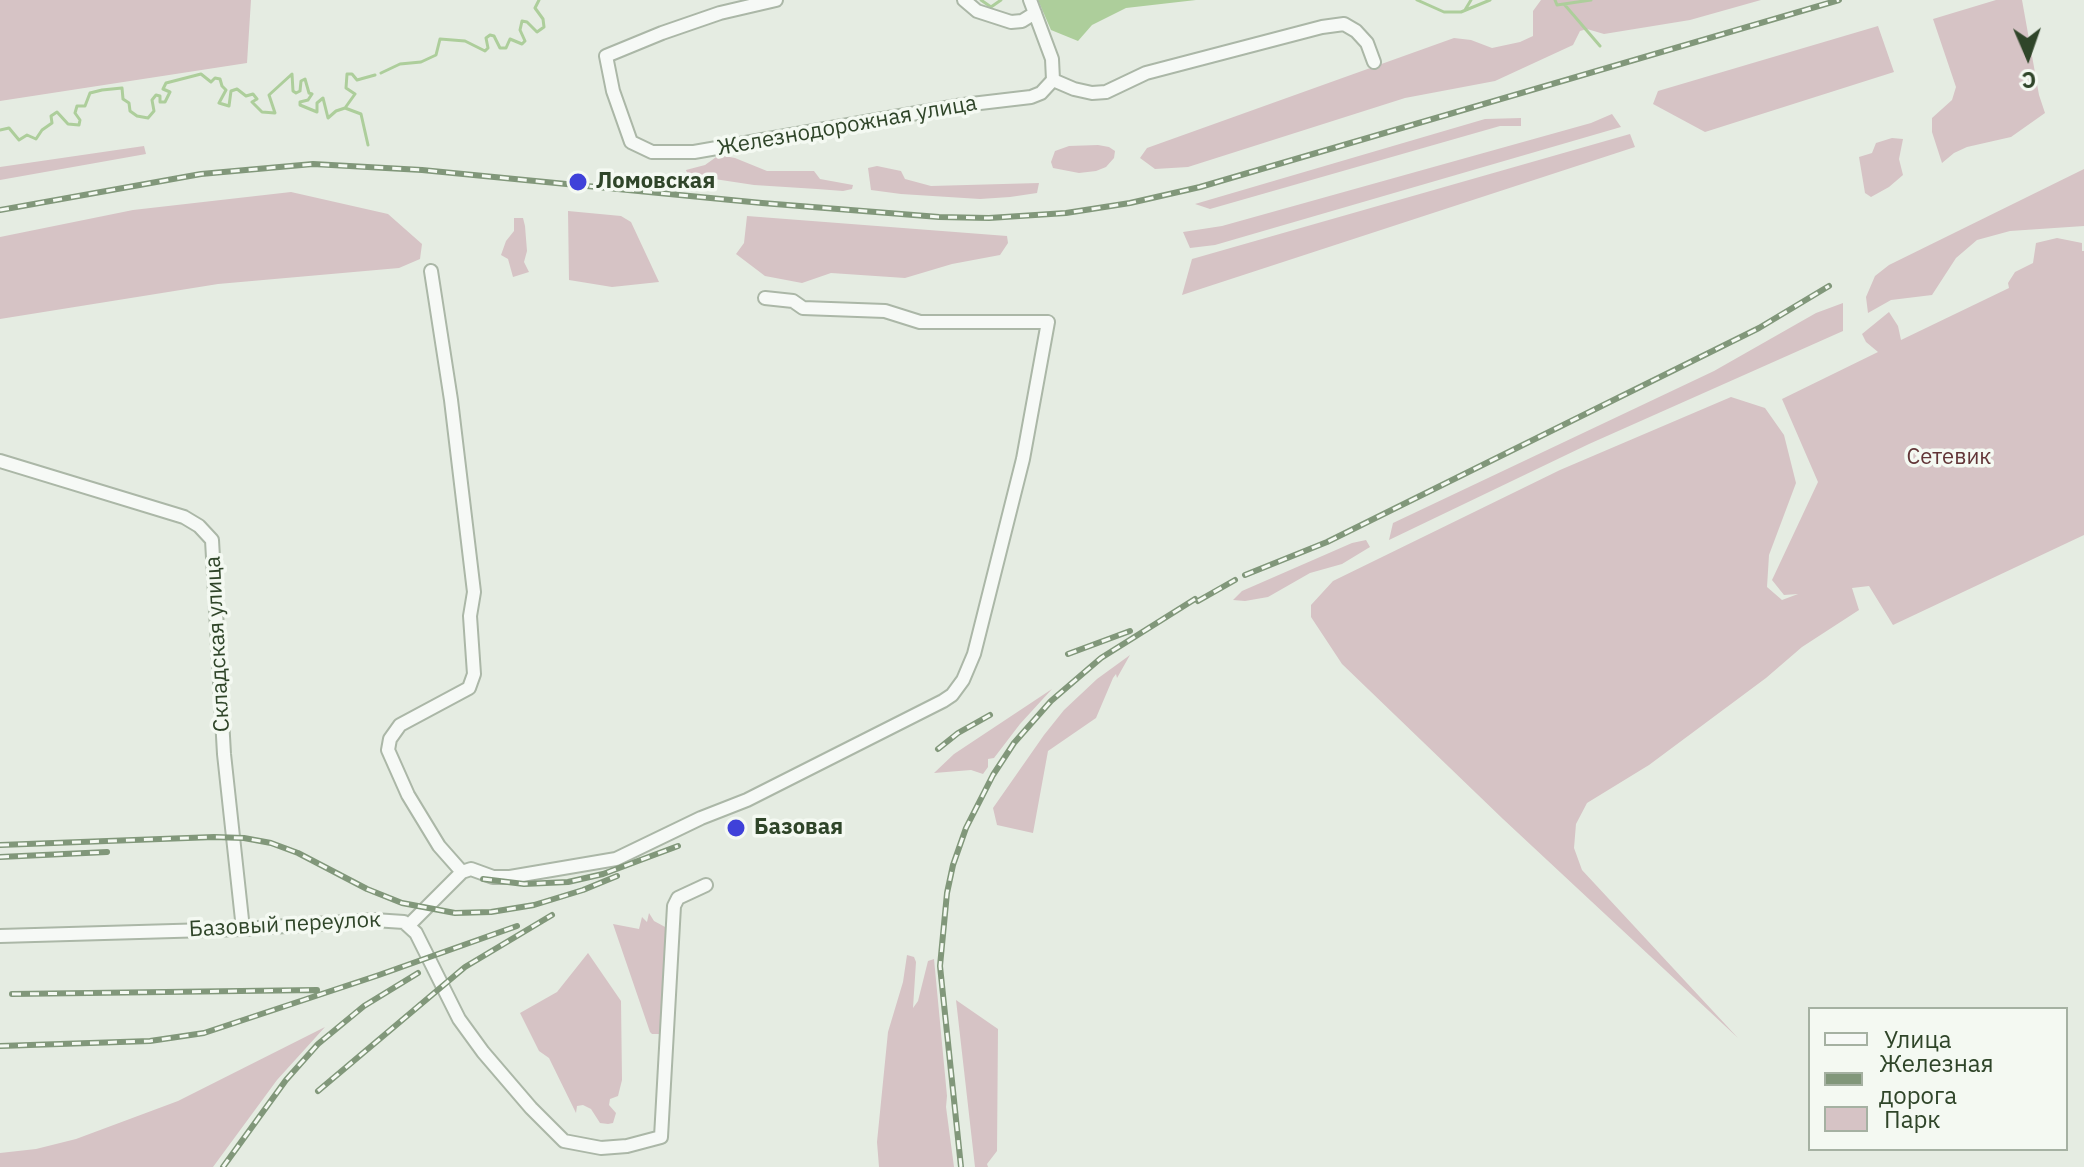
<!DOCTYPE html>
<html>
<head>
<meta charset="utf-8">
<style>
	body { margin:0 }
	#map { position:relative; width:2084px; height:1167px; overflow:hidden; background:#e5ece2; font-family:"IBM Plex Sans",sans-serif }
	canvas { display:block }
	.legend { position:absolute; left:1808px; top:1007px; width:260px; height:144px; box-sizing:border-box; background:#f4f9f2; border:2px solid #a5b1a2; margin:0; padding:10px 14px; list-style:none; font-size:24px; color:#2f4529 }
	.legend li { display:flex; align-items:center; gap:16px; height:40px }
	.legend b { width:40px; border:2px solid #a5b1a2 }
	.north { position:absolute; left:1988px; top:16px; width:80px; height:80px; -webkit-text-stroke:6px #f4f9f2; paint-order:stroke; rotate:178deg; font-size:22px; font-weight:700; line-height:32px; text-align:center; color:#2f4529 }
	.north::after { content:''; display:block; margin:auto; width:28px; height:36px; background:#2f4529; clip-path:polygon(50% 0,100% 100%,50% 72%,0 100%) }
</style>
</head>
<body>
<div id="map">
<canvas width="2084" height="1167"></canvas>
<ul class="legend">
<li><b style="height:10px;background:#f6f9f6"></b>Улица</li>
<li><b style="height:10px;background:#81977a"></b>Железная дорога</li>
<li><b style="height:22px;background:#d6c3c5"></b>Парк</li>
</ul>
<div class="north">С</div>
</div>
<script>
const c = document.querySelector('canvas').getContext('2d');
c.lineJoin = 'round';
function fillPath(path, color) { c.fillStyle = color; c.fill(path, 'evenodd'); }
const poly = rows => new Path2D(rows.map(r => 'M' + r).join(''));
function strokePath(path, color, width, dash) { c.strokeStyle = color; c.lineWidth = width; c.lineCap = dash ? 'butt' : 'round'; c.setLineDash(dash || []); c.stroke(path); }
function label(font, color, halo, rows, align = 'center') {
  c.font = font + ' "IBM Plex Sans",sans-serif'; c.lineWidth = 7; c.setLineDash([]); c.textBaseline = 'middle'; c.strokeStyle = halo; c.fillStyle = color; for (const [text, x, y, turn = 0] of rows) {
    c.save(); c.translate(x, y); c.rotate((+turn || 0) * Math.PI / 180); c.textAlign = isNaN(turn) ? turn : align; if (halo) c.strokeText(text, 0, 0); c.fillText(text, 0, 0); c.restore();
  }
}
fillPath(poly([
	[0,0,251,0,247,63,0,101],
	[1541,0,1761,0,1690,20,1604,34,1587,29,1580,31,1573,45,1495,81,1405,98,1188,167,1155,169,1140,158,1147,148,1454,38,1471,40,1492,48,1520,42,1533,36,1533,11],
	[1996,0,2022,0,2039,95,2045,113,2011,137,1967,147,1954,153,1942,163,1932,132,1932,118,1952,100,1956,87,1933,19],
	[1878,26,1894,72,1705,132,1653,104,1658,91],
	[1612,114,1621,127,1215,245,1190,248,1183,232,1222,226,1591,123],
	[1521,118,1521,126,1500,126,1210,209,1195,204,1485,119],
	[1630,134,1635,147,1182,295,1192,259],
	[1892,138,1903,139,1899,159,1903,175,1889,187,1871,197,1865,193,1859,157,1872,153,1876,143],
	[1098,145,1109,147,1115,151,1114,158,1106,167,1096,171,1079,173,1053,168,1051,162,1055,151,1069,146],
	[144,146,146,154,0,180,0,167],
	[719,155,735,158,767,171,814,171,820,179,853,185,852,189,843,191,817,189,754,185,688,175,686,170,705,165],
	[877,166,901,171,905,179,931,186,1039,183,1037,193,1010,197,980,199,901,194,871,190,868,168],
	[2084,169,2084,226,2010,231,1977,240,1956,258,1932,295,1891,300,1868,313,1866,297,1875,276,1889,265],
	[291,192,388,214,422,244,420,259,399,268,218,284,0,319,0,237,133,210],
	[568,211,621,216,631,222,659,282,612,287,569,280],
	[747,216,1007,236,1008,243,1000,255,952,264,905,278,831,273,802,283,765,276,736,254,744,243],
	[514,218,523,218,525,226,527,251,524,262,529,272,513,277,508,259,501,255,506,241,514,231],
	[2057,238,2082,243,2082,251,2084,251,2084,535,1893,625,1869,586,1852,588,1859,610,1802,647,1766,678,1649,765,1587,803,1576,824,1574,848,1582,870,1738,1038,1503,819,1342,664,1311,617,1311,605,1333,581,1560,470,1731,397,1765,408,1784,435,1796,483,1769,555,1767,587,1782,600,1798,594,1784,595,1772,580,1818,482,1782,399,1878,352,1866,342,1862,334,1889,312,1898,326,1901,340,2009,288,2008,283,2015,272,2033,263,2036,243],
	[1843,303,1843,331,1589,444,1389,540,1393,523,1714,371,1816,313],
	[1366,540,1370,547,1342,564,1310,573,1268,597,1245,601,1233,600,1242,591,1352,543],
	[1130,655,1117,678,1116,674,1113,678,1096,718,1048,751,1033,833,997,825,993,808,1044,735,1064,710,1097,679],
	[1052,689,1020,724,994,758,988,759,988,767,983,774,971,770,934,773,954,754],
	[649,913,654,921,667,928,661,1034,652,1034,650,1032,613,924,639,929,642,917,647,922],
	[588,953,621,1001,622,1080,618,1096,610,1099,609,1105,616,1113,613,1123,608,1124,600,1123,591,1109,583,1105,577,1106,576,1113,549,1058,539,1051,520,1013,557,992],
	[907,955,914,957,916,962,913,1008,918,1001,928,961,934,959,947,1096,946,1107,954,1167,879,1167,877,1142,888,1032,903,982],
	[956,1000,998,1029,997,1151,987,1164,988,1167,975,1167],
	[325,1027,277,1080,213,1167,0,1167,0,1153,36,1149,76,1139,178,1101]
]), '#d6c3c5');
fillPath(poly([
	[1038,0,1196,0,1126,8,1092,25,1078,41,1051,30]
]), '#adce9b');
strokePath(poly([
	[981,0,991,7,1001,0],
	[1417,0,1444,12,1461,12,1490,0],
	[1555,0,1557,5,1591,0],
	[1564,4,1600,46],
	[1465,10,1471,0],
	[381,73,400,64,421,62,436,55,440,39,465,41,485,51,488,48,486,38,490,35,494,36,500,48,506,48,510,39,522,44,525,41,520,30,522,21,527,22,537,32,544,27,543,19,535,8,539,0],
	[345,108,361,114,368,145],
	[0,130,9,128,19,140,27,135,36,139,42,130,52,123,51,116,57,112,68,124,79,125,80,120,75,113,77,106,85,106,90,93,102,90,122,88,123,99,129,103,130,111,137,116,148,118,154,111,152,100,156,95,160,96,160,102,165,102,170,92,163,89,166,83,201,74,211,82,215,78,220,79,222,86,226,90,219,103,229,106,231,91,237,89,246,96,253,94,257,99,252,102,262,112,275,113,269,95,292,74,293,91,296,93,300,91,301,81,305,79,309,93,312,94,308,100,300,102,300,105,317,112,317,103,323,98,328,118,336,111,345,108,355,94,346,88,347,74,352,74,357,80,375,75]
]), '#adce9b', 3);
const minor = poly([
	[776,0,720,13,662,33,606,56,613,91,631,142,652,152,694,152,963,105,1031,97,1041,93,1053,80,1052,59,1030,0],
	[964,0,977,11,1011,22,1022,21,1035,13],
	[1053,80,1074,89,1092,93,1106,92,1146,73,1322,27,1344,24,1356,31,1367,43,1374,62],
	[431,271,451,400,474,592,470,616,474,674,469,688,400,725,390,739,388,750,408,795,439,846,462,872],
	[0,461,184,517,199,526,212,540,224,754,243,929],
	[409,925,462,872,471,869,493,877,510,877,616,859,701,818,747,800,943,701,952,695,963,680,974,654,1023,459,1048,322,920,322,885,311,803,308,793,301,765,298],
	[0,936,243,929,374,920,404,922,416,933,459,1019,483,1052,531,1108,564,1141,601,1148,627,1146,661,1137,674,906,678,898,706,885]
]);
strokePath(minor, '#abb7a7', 16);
strokePath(minor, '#f6f9f6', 12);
const rail = poly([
	[0,210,201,174,313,164,422,170,762,203,939,217,989,218,1066,213,1130,203,1200,187,1839,0],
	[1245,575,1327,542,1759,328,1829,286],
	[1198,601,1235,580],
	[1068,654,1130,631],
	[938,749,958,733,990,715],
	[0,845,214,837,244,838,271,843,298,853,367,889,402,903,455,913,491,912,534,905,583,890,617,876],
	[0,857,107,852],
	[483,879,524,884,568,882,603,874,678,846],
	[12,994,317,990],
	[0,1046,150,1041,204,1033,379,975,517,926],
	[318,1091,465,967,552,915],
	[223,1167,286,1080,318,1044,364,1006,418,973],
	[961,1167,940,966,947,893,953,865,966,828,993,775,1014,743,1051,701,1101,658,1195,599]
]);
strokePath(rail, '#81977a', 6);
strokePath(rail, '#f4f9f2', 3, [9]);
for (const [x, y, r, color] of [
	[578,182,10,"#3f41d9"],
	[736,828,10,"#3f41d9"]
]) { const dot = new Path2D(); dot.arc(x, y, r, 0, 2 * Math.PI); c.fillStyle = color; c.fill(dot); strokePath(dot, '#f4f9f2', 3); }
label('22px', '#2f4529', '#f4f9f2', [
	["Железнодорожная улица",847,126,-10],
	["Складская улица",218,644,-93],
	["Базовый переулок",285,925,-3]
]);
label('bold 22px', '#2f4529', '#f4f9f2', [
	["Ломовская",596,182],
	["Базовая",754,828]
], 'left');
label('22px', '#623537', '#f4f9f2', [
	["Сетевик",1949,458]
]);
</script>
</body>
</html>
